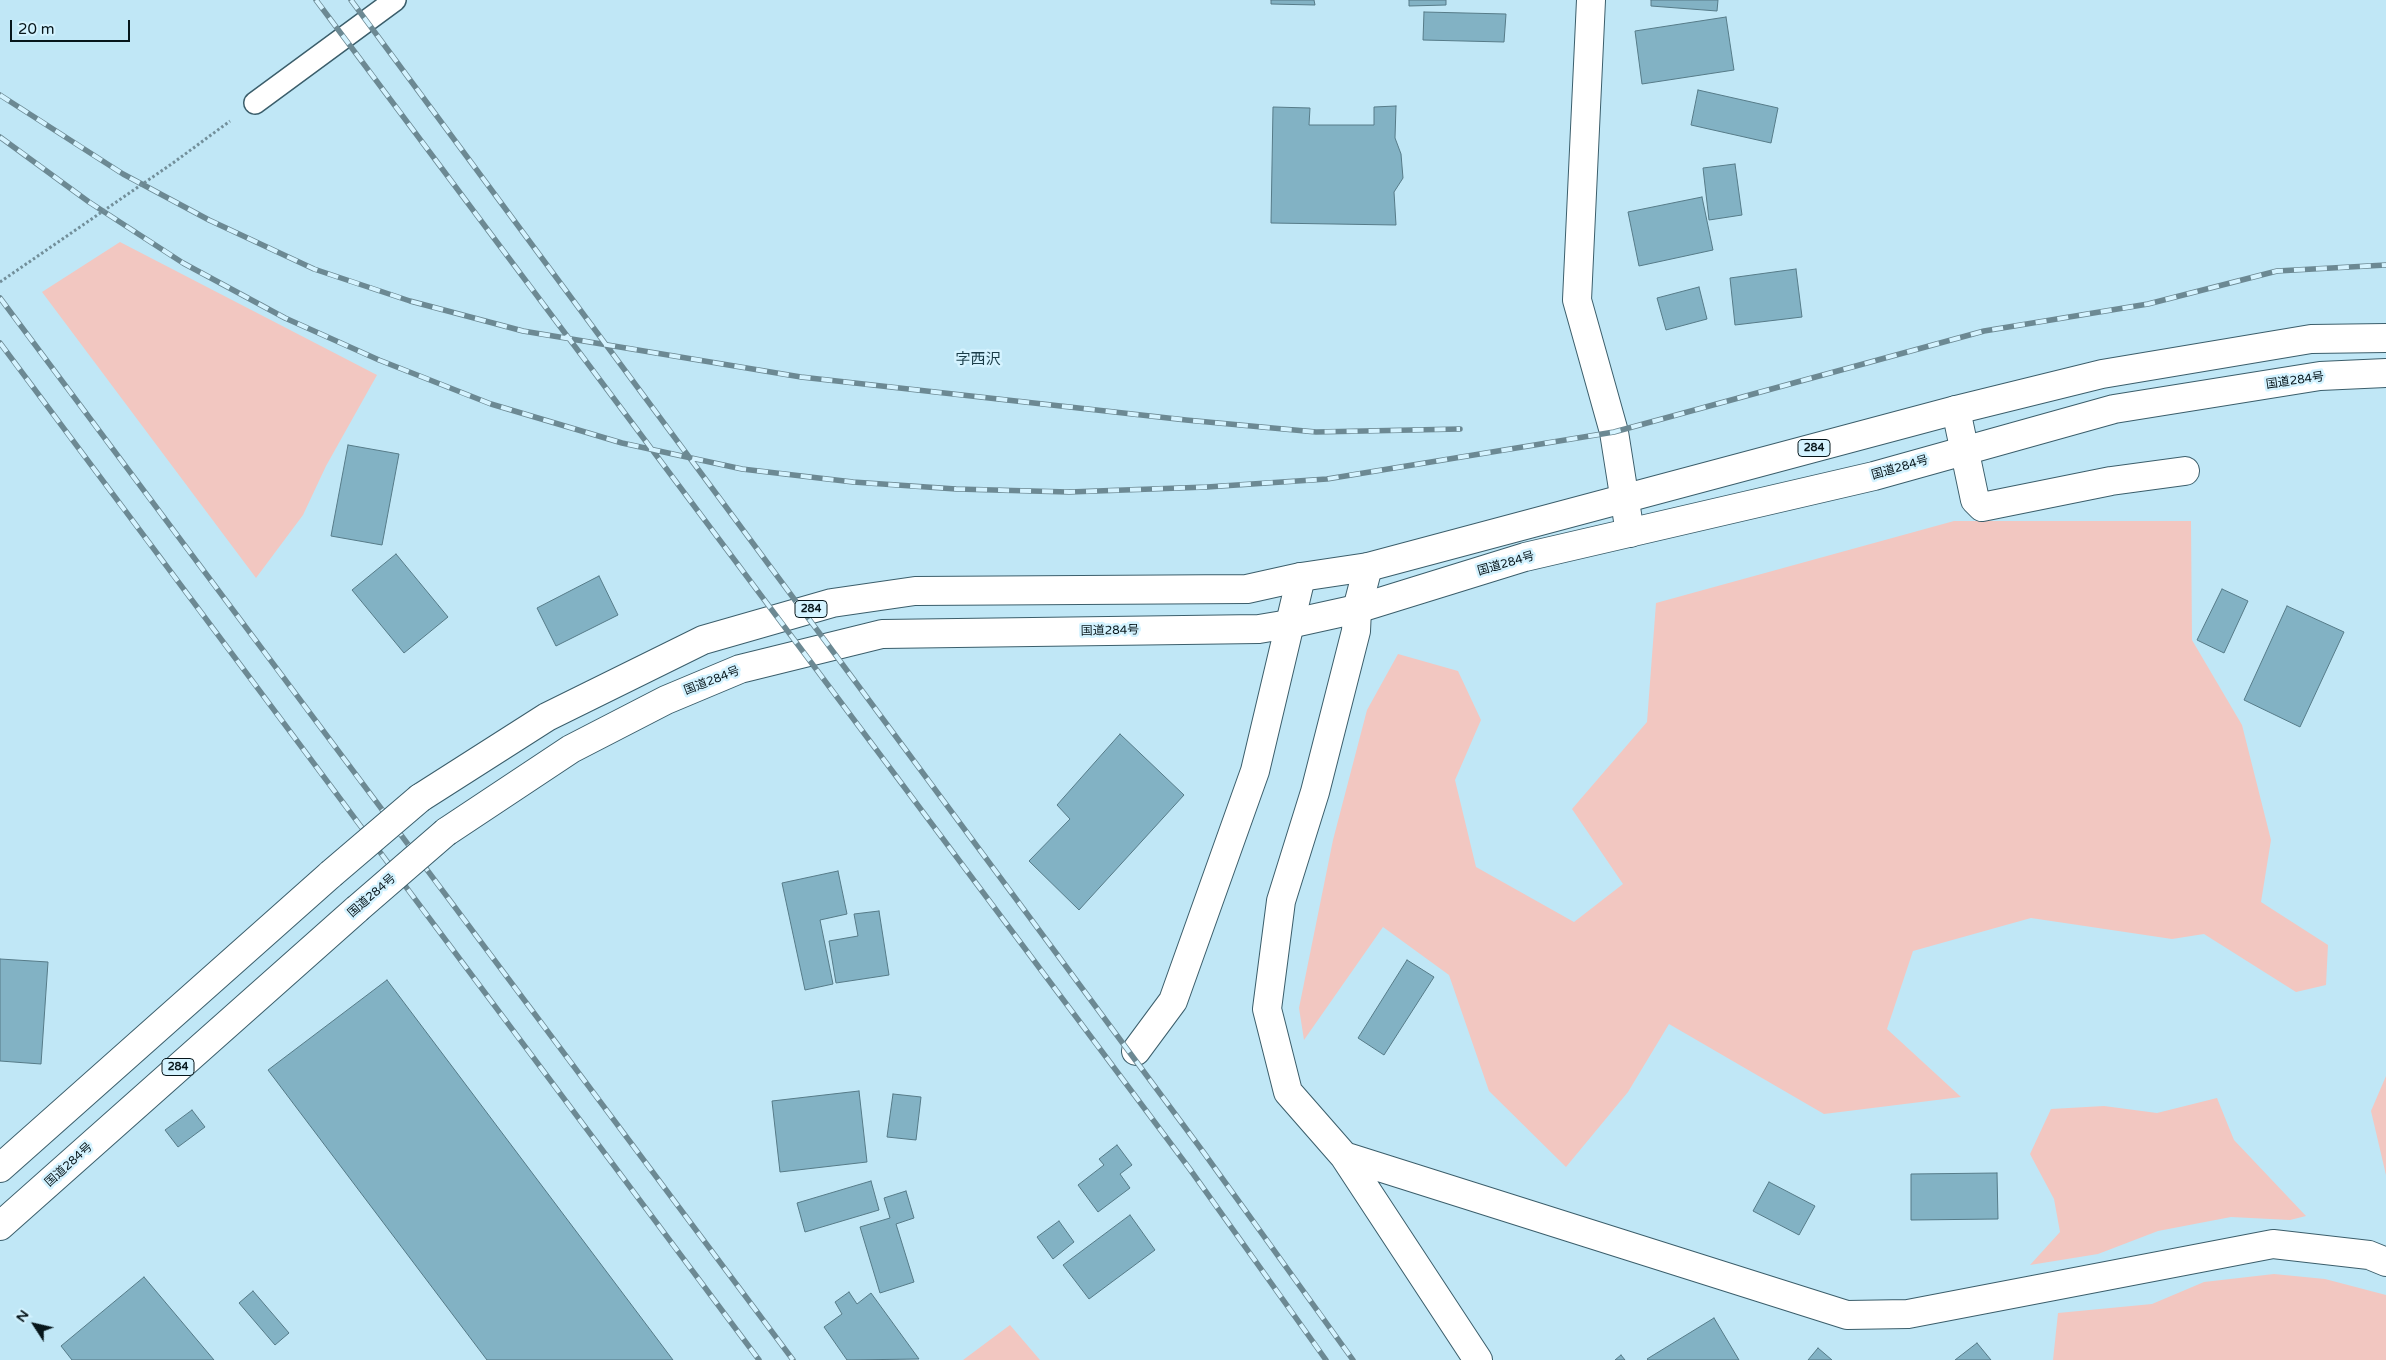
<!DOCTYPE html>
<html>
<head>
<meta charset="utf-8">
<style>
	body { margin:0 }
	#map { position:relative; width:2386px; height:1360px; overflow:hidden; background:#c0e7f6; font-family:"Varela Round",sans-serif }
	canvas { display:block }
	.north { position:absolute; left:10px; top:1300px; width:50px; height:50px; -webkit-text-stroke:4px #d4f3ff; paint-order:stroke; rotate:305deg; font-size:14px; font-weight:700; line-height:20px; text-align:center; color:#07161b }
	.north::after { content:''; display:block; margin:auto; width:18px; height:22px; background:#07161b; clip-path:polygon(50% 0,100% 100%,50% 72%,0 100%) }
	.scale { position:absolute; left:10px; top:20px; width:120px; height:22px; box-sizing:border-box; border:2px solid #07161b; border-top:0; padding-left:6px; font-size:15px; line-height:18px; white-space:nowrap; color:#07161b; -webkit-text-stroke:4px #d4f3ff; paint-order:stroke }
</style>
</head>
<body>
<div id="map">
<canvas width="2386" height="1360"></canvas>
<div class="north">N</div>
<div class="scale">20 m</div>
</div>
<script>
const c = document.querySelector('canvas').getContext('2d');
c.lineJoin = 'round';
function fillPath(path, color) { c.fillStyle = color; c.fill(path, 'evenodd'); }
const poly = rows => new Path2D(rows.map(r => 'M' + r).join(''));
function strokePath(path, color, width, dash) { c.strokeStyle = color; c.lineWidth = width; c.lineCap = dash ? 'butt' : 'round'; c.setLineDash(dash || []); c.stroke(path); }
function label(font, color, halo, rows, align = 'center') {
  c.font = font + ' "Varela Round","Noto Sans JP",sans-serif'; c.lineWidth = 5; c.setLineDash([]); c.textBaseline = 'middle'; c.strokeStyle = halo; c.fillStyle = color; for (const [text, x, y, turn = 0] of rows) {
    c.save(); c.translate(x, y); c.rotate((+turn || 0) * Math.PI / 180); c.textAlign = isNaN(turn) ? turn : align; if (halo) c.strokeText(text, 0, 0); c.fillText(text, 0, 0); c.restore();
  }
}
fillPath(poly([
	[120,242,377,375,326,466,303,515,256,578,42,292],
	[1954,521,2191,521,2192,640,2242,725,2271,840,2261,902,2328,945,2326,985,2296,992,2204,934,2172,939,2031,918,1913,951,1887,1029,1961,1097,1824,1114,1669,1024,1628,1092,1566,1167,1489,1091,1449,975,1383,927,1304,1040,1299,1008,1333,840,1367,710,1398,654,1458,671,1481,720,1455,780,1476,867,1574,922,1623,884,1572,809,1647,722,1656,603],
	[2386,1076,2386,1175,2371,1111],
	[2217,1098,2234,1140,2306,1216,2290,1220,2231,1217,2158,1231,2098,1254,2030,1265,2060,1232,2054,1199,2030,1154,2051,1109,2104,1106,2157,1113],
	[2274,1274,2325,1279,2386,1295,2386,1360,2053,1360,2058,1313,2152,1304,2204,1282],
	[1010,1325,1040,1360,963,1360]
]), '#f2c7c1');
const building = poly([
	[1271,0,1314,0,1315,5,1271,4,1271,0],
	[1409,0,1446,0,1446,5,1409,6,1409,0],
	[1651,0,1718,0,1717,11,1651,6,1651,0],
	[1424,12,1506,14,1504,42,1423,40,1424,12],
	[1726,17,1734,70,1642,84,1635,31,1726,17],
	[1698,90,1778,108,1771,143,1691,125,1698,90],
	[1396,106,1395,138,1401,154,1403,178,1394,192,1396,225,1271,223,1273,107,1310,108,1309,125,1374,125,1374,107,1396,106],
	[1735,164,1742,215,1709,220,1703,168,1735,164],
	[1702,197,1713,250,1639,266,1628,212,1702,197],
	[1796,269,1802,317,1735,325,1730,278,1796,269],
	[1699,287,1707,319,1666,330,1657,298,1699,287],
	[348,445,399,454,382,545,331,536,348,445],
	[396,554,448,617,404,653,352,590,396,554],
	[599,576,618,615,556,646,537,608,599,576],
	[2222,589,2248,601,2224,653,2197,640,2222,589],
	[2287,606,2344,632,2300,727,2244,700,2287,606],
	[1120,734,1184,795,1079,910,1029,861,1070,819,1057,805,1120,734],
	[838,871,847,914,820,920,833,984,805,990,782,883,838,871],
	[879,911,889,975,836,983,829,941,858,936,854,914,879,911],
	[0,959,48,962,41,1064,0,1061,0,959],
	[1407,960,1434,977,1384,1055,1358,1038,1407,960],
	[387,980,673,1360,487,1360,268,1070,387,980],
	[859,1091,867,1162,780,1172,772,1101,859,1091],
	[893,1094,921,1097,916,1140,887,1137,893,1094],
	[192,1110,205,1127,178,1147,165,1130,192,1110],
	[1117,1145,1132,1165,1120,1174,1130,1188,1098,1212,1078,1185,1104,1165,1099,1159,1117,1145],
	[1997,1173,1998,1219,1911,1220,1911,1174,1997,1173],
	[871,1181,879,1210,805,1232,797,1203,871,1181],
	[1769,1182,1815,1206,1799,1235,1753,1211,1769,1182],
	[906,1191,914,1218,896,1224,914,1282,880,1293,860,1227,890,1218,884,1198,906,1191],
	[1130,1215,1155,1250,1089,1299,1063,1265,1130,1215],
	[1059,1221,1074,1242,1053,1259,1037,1237,1059,1221],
	[144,1277,214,1360,72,1360,61,1346,144,1277],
	[253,1291,289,1333,275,1345,239,1303,253,1291],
	[849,1292,857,1304,871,1293,919,1359,847,1360,824,1327,842,1314,835,1302,849,1292],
	[1714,1318,1739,1360,1648,1360,1647,1359,1714,1318],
	[1977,1343,1991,1360,1955,1360,1977,1343],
	[1818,1348,1832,1360,1808,1360,1818,1348],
	[1621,1355,1625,1360,1615,1360,1621,1355]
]);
fillPath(building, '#82b2c4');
strokePath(building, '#567b88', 1);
const lane = poly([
	[255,103,395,0]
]);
const street = poly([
	[1956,410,1975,500,1982,507,2111,481,2185,471],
	[1368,567,1357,609,1356,631,1315,792,1281,901,1267,1009,1288,1092,1344,1156,1847,1315,1908,1314,2273,1244,2369,1255,2386,1262],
	[1136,1051,1173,1001,1255,771,1301,577],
	[1344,1156,1478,1360]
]);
const secondary = poly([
	[1591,0,1577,300,1614,432,1630,533]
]);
const highway = poly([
	[420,798,547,717,703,640,832,603,915,591,1247,589,1301,577,1368,567,1956,410,2102,374,2311,339,2386,338],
	[446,832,571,749,666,700,740,669,882,634,1259,629,1289,624,1357,609,1525,557,1874,476,2114,409,2320,376,2386,373],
	[0,1168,331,874],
	[0,1226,357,909]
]);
strokePath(lane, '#3b5e6b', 24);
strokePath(street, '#3b5e6b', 30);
strokePath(secondary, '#3b5e6b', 30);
strokePath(highway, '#3b5e6b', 30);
strokePath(poly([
	[173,163,230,121]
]), '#728f9a', 3, [2.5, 2.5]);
strokePath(lane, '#fff', 21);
strokePath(street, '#fff', 28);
strokePath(secondary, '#fff', 28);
strokePath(highway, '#fff', 28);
const rail = poly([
	[316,0,1189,1168,1326,1360],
	[351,0,1204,1153,1353,1360],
	[0,95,123,174,209,220,314,269,410,301,523,331,801,377,1186,420,1316,432,1460,429],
	[0,137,89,202,183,263,285,318,379,360,491,404,622,443,742,469,853,482,956,489,1069,492,1207,487,1327,479,1614,432,1984,331,2148,304,2277,271,2386,265],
	[0,298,793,1360],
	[0,343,759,1360]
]);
strokePath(rail, '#6c8993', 5.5);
strokePath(rail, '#d4f3ff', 4, [11]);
const highwayBridge = poly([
	[331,874,420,798],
	[357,909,446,832]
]);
strokePath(highwayBridge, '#3b5e6b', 30, []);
strokePath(poly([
	[0,282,173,163]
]), '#728f9a', 3, [2.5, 2.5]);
strokePath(highwayBridge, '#fff', 28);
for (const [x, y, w] of [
	[1814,448,32],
	[811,609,32],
	[178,1067,32]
]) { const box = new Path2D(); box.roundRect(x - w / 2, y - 8.5, w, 17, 4); c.fillStyle = '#d4f3ff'; c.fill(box); strokePath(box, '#07161b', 1); }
label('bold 11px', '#07161b', null, [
	["284",1814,448],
	["284",811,609],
	["284",178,1067]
]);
label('12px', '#07161b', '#d4f3ff', [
	["国道284号",2295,381,-8],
	["国道284号",1900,468,-16],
	["国道284号",1506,564,-16],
	["国道284号",1110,631,-1],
	["国道284号",712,681,-21],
	["国道284号",372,896,-41],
	["国道284号",69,1165,-42]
]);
label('15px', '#193c48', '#d4f3ff', [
	["字西沢",978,360]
]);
</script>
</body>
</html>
